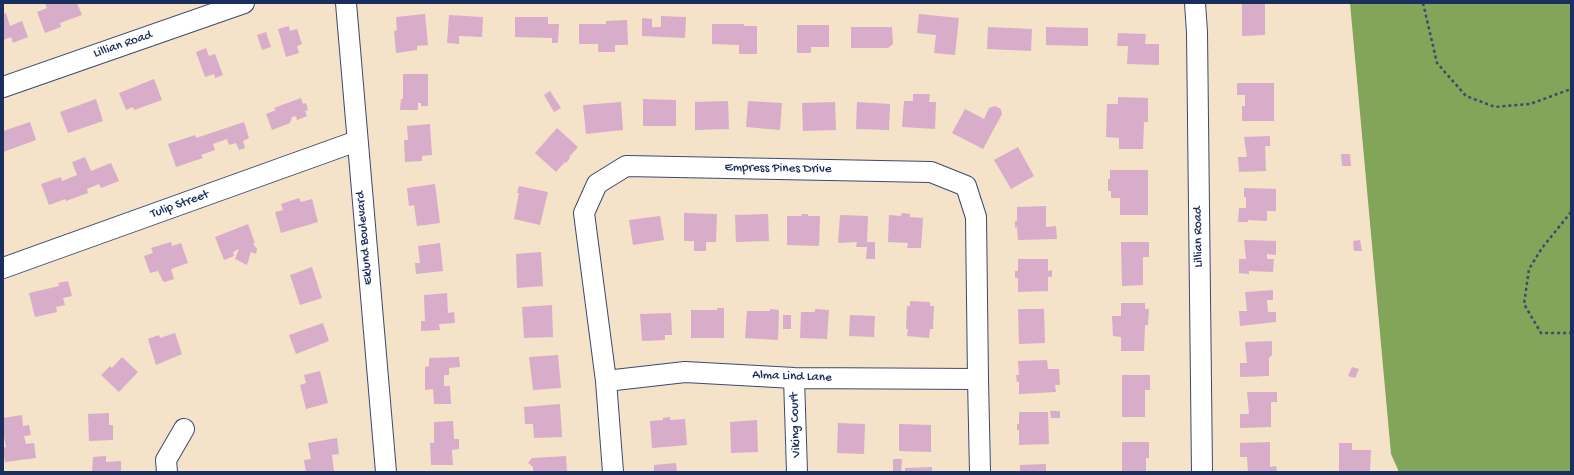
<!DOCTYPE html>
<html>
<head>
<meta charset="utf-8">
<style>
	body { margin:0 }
	#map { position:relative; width:1574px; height:475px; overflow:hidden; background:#f4e2c9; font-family:"Gochi Hand",sans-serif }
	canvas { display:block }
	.frame { position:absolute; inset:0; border:4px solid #1b2f5e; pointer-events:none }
</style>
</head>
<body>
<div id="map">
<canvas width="1574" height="475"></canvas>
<div class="frame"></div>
</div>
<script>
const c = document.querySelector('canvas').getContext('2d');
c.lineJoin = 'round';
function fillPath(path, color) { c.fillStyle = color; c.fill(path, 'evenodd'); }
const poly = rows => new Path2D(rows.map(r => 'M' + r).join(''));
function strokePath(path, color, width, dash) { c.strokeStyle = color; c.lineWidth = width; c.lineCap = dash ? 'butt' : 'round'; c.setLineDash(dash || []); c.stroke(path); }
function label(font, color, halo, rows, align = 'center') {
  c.font = font + ' "Gochi Hand",sans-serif'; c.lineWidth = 3; c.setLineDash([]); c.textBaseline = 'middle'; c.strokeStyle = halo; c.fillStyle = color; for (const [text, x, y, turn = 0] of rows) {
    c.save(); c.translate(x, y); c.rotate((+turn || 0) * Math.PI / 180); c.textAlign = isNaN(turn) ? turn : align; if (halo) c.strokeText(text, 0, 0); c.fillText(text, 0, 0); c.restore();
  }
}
fillPath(poly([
	[1350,3,1571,3,1571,472,1399,472,1391,454]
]), '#82a55a');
fillPath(poly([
	[45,3,77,3,82,15,60,23,61,27,45,33,37,12,47,8],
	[1242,3,1265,3,1265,35,1242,36],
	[6,13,10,26,22,21,28,37,13,43,11,37,3,40,3,14],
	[425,14,428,45,417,46,417,50,396,53,394,31,397,30,396,17],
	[919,14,959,18,955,55,934,53,936,35,917,33],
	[449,15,483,17,482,37,459,36,459,44,447,43],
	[661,16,686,17,685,38,642,36,642,18,652,19,652,27,661,27],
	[515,17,548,17,548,24,559,24,558,43,552,43,552,38,515,37],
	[627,20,628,45,615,45,615,52,598,52,598,44,579,44,579,24,606,24,606,21],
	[712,24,744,24,744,26,757,26,757,54,739,54,739,45,712,44],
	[797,25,829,25,829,47,811,47,811,53,797,53],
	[289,26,290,31,297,29,302,44,297,46,299,53,286,57,278,29],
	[851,27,892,27,893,44,888,48,851,48],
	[988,27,1032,29,1031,51,987,49],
	[1046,27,1088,28,1088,46,1046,45],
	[266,32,271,47,262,50,257,35],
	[1118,33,1146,34,1145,44,1159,44,1159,65,1127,64,1128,46,1117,46],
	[206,48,209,56,215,54,223,75,215,78,214,74,205,77,196,52],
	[403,74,428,74,428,106,421,106,421,103,418,103,418,110,400,110,401,99,403,99],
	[154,79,162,100,134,110,133,107,126,110,119,93],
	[1237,83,1274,83,1274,121,1242,121,1242,106,1245,106,1245,95,1237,95],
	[550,91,561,108,554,112,544,95],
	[913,94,930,94,929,102,936,102,935,129,902,127,904,101,913,101],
	[1118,97,1148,98,1148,122,1144,122,1143,149,1119,149,1119,138,1106,137,1107,104,1118,104],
	[301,98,303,104,306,103,308,110,305,111,307,116,297,120,296,116,292,117,290,123,272,130,266,114,276,110,274,108],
	[96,99,103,121,68,133,60,112],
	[643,99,676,100,676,126,643,126],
	[728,101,729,129,695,130,695,102],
	[748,101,782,103,780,130,746,127],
	[621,102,623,130,586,134,583,105],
	[835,102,836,130,803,131,802,103],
	[857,102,890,104,889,130,856,129],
	[995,106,1001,109,1002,114,983,149,952,133,965,109,984,119,989,108],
	[30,122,36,140,3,152,3,131],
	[244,122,249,138,243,141,245,148,239,150,236,143,229,145,227,139,213,144,215,150,201,155,203,158,176,167,168,144,195,135,196,138],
	[430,124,432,155,422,156,422,161,405,162,404,140,408,140,407,126],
	[557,128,578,147,569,157,570,158,566,163,565,162,556,172,535,153],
	[1270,136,1270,146,1265,146,1266,171,1239,172,1238,157,1247,157,1244,137],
	[1018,147,1034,176,1011,189,994,160],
	[1341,154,1350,154,1351,166,1342,166],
	[85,157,91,171,111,163,119,181,101,188,99,184,87,189,88,193,66,201,65,199,49,205,41,184,61,177,62,181,77,175,72,162],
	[1110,170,1148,170,1148,215,1120,215,1120,198,1111,198,1111,191,1108,191,1108,179,1110,179],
	[435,184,440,223,417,226,414,205,409,206,407,188],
	[519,186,548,192,540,225,514,219,519,193,517,193],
	[1244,188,1276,189,1276,211,1267,211,1267,221,1248,220,1248,222,1238,222,1239,208,1246,208,1246,197,1244,197],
	[299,198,301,202,312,199,318,222,281,233,275,212,283,210,281,204],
	[1046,206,1046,227,1056,226,1057,239,1018,240,1017,227,1015,228,1015,221,1017,221,1017,207],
	[684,213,717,214,716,242,706,242,706,251,694,251,694,241,684,241],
	[902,213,910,214,910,217,923,218,921,248,907,248,908,243,888,242,889,215,901,216],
	[768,214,769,241,736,242,735,215],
	[801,214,808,214,808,216,820,216,819,246,787,245,787,216,802,216],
	[840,215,868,216,867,242,875,242,875,259,866,259,867,247,856,247,857,242,838,243],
	[660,216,664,240,633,245,629,220],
	[248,224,255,243,253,243,255,247,257,248,256,254,251,252,247,265,235,259,239,249,233,252,234,256,224,260,215,237],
	[1244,240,1276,241,1276,255,1267,254,1267,259,1274,259,1273,272,1249,271,1249,274,1239,273,1239,259,1246,259],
	[1360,240,1362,251,1354,251,1353,241],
	[171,242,172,246,181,243,188,263,171,269,174,279,165,282,163,281,158,271,150,273,144,256,153,253,151,248],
	[1121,242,1149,242,1149,257,1143,257,1143,285,1122,286],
	[440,243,443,271,416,274,415,263,420,263,418,246],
	[541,252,543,286,517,288,516,254],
	[1018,259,1048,259,1048,271,1052,270,1052,277,1048,277,1048,291,1018,292,1018,278,1015,278,1015,271,1018,271],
	[312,267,322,298,300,305,290,275],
	[68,281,72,296,63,298,65,305,56,307,57,312,35,317,29,293,59,286,58,283],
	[1273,290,1273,300,1267,300,1268,312,1276,312,1276,322,1240,326,1239,311,1247,311,1245,292],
	[447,293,448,313,454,312,455,323,439,324,440,330,421,331,421,321,425,321,424,295],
	[910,301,930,302,930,306,934,306,933,329,930,329,929,338,907,336,908,329,906,329,907,306,910,306],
	[1121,303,1145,303,1145,309,1149,309,1148,325,1145,325,1144,351,1121,351,1121,337,1113,336,1112,316,1121,316],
	[552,305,553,337,524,338,522,307],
	[717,308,724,308,724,338,691,338,691,310,717,310],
	[770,309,779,310,778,340,745,338,747,311,770,311],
	[815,309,829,310,827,339,800,338,801,312,815,312],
	[1018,309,1044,309,1045,343,1019,344],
	[671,313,672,335,665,335,665,340,642,341,640,314],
	[783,315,791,315,791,329,783,329],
	[850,315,875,316,874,337,849,336],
	[323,323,329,341,296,354,289,335],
	[175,333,182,354,156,365,148,339,159,335,160,338],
	[1272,341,1272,355,1269,358,1269,376,1240,377,1240,363,1247,363,1245,342],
	[558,355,561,388,533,390,529,357],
	[122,357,138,372,119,392,101,375,110,366,112,368],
	[459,357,460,367,449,368,449,375,444,375,444,386,450,386,451,404,434,404,433,389,425,390,425,367,429,366,429,358],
	[1047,360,1048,369,1059,369,1060,385,1055,385,1056,392,1019,394,1019,382,1017,382,1016,375,1019,375,1018,361],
	[1352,367,1359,369,1355,378,1348,376],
	[320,371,328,403,306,409,300,385,306,383,304,375],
	[1122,375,1150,375,1150,390,1145,390,1145,417,1122,417],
	[1247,392,1277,392,1277,402,1271,402,1271,427,1240,428,1240,414,1249,414],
	[560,404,562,437,534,438,533,424,525,424,524,407],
	[1050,411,1060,411,1060,418,1051,418],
	[1019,412,1048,412,1049,444,1019,445,1019,430,1017,430,1017,424,1019,424],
	[109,413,109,425,113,425,113,440,89,441,88,414],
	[22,415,23,426,29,425,31,435,24,436,26,444,34,443,36,458,5,462,3,448,6,447,3,431,3,418],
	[670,417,670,420,685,419,687,445,652,448,650,421,663,420,663,418],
	[757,420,758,452,731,453,730,422],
	[453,421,454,439,459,439,459,449,452,450,453,465,431,465,430,443,434,443,434,422],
	[838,423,865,424,864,454,837,453],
	[899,424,931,425,931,452,899,451],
	[337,438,339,454,332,455,334,472,306,472,304,460,311,459,308,443],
	[1122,442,1149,442,1149,458,1146,458,1146,472,1122,472],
	[1270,442,1270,467,1276,466,1277,472,1248,472,1247,457,1240,457,1240,443],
	[1339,443,1352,443,1352,450,1371,450,1370,472,1339,472],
	[106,456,106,462,121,461,121,472,92,472,93,457],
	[566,456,567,472,533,472,533,467,528,463,532,458],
	[893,459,902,459,901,472,893,472],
	[676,463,677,472,654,472,654,465],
	[1046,464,1046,472,1020,472,1020,465],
	[932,467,932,472,905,472,905,468]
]), '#d8adca');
const minor = poly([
	[346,3,386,472],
	[1195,3,1197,32,1202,472],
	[3,87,244,3],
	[3,268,357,141],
	[794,378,797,472],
	[606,381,685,372,794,378,978,379],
	[167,472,166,460,184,429],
	[613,472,606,381,584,213,597,184,626,166,931,172,966,186,976,217,978,379,980,472]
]);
strokePath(minor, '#3c4a6e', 22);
strokePath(poly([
	[1423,3,1437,63,1466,96,1495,107,1530,104,1571,89],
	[1571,212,1542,248,1529,269,1524,304,1541,333,1571,333]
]), '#3c4a6e', 2.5, [3, 3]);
strokePath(minor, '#fff', 20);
label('13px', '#1b2f5e', '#fff', [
	["Lillian Road",123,45,-19],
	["Empress Pines Drive",778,169,1],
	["Tulip Street",180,205,-20],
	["Lillian Road",1199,237,-91],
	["Eklund Boulevard",365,238,-95],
	["Alma Lind Lane",792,377,2],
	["Viking Court",796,425,-92]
]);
</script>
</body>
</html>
